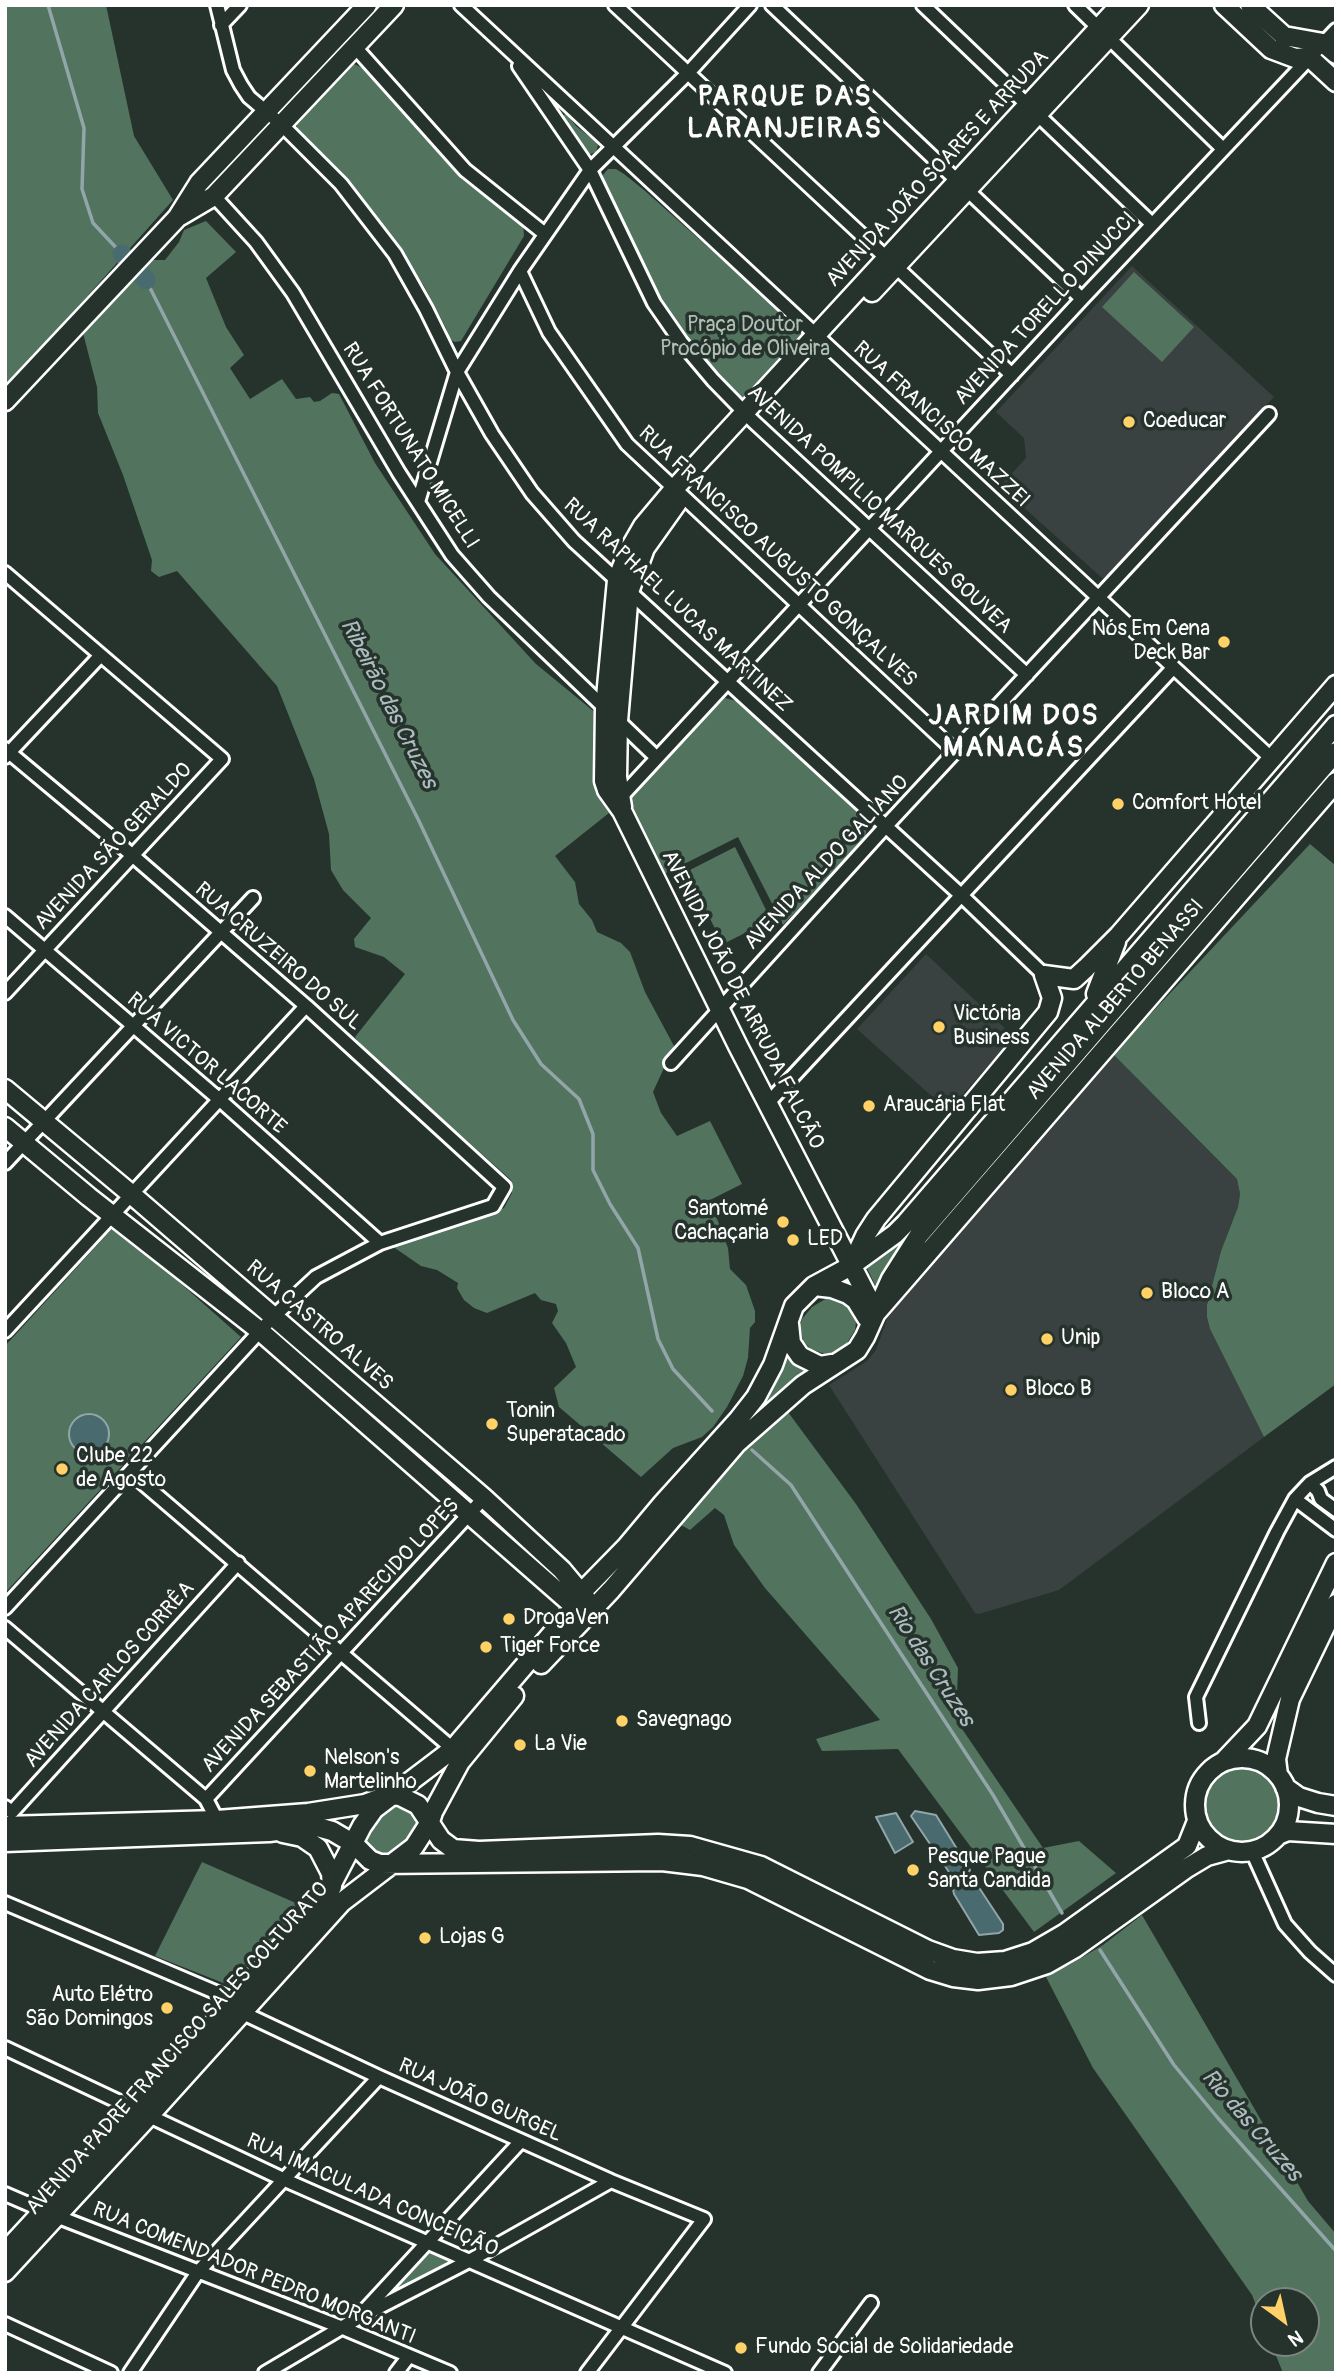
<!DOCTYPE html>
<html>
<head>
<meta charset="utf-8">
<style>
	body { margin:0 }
	#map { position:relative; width:1341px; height:2378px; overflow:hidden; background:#26332d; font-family:Pangolin,sans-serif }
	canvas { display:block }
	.frame { position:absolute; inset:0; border:7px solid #fff; pointer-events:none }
	.north { position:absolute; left:1250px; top:2287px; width:70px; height:70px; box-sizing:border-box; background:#26332d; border:2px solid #7d8581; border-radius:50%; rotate:147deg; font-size:19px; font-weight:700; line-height:28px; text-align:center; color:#fff }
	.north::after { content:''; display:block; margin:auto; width:24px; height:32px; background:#ffd166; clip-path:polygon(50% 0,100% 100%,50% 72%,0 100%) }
</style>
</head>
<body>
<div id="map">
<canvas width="1341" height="2378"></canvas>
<div class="frame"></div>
<div class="north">N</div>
</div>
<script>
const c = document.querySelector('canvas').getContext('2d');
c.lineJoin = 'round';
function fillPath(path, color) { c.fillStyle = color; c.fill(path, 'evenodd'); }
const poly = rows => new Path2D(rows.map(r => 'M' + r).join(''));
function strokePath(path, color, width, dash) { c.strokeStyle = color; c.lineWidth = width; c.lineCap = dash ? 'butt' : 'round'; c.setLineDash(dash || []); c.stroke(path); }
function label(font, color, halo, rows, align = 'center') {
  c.font = font + ' Pangolin,sans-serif'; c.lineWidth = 7; c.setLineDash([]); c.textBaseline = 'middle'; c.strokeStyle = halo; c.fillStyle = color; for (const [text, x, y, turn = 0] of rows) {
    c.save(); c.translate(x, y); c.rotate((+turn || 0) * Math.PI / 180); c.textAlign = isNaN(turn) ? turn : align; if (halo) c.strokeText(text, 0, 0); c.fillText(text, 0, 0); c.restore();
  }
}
fillPath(poly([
	[1132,266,1274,397,1107,577,1102,578,1000,486,1026,458,1024,438,996,412],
	[926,954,1014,1037,948,1111,857,1029],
	[1113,1054,1237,1179,1240,1194,1238,1207,1221,1251,1207,1305,1207,1317,1210,1329,1264,1437,1059,1590,979,1614,975,1613,829,1385,867,1361,876,1350,887,1319,905,1291]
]), '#394141');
fillPath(poly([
	[5,5,106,5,134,136,173,200,17,375,5,384],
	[354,64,365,69,464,181,523,223,524,236,461,341,455,342,449,339,446,328,424,286,370,208,339,171,297,128,296,120,347,65],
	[566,113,576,126,595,141,598,145,596,152,590,154,584,150,562,117],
	[608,169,616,169,624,174,644,190,801,330,803,342,746,399,741,397,706,362,670,314,641,262,604,185,603,175],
	[206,221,236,252,206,278,226,327,244,355,230,368,250,399,282,379,296,399,310,397,314,402,320,401,332,393,339,394,375,463,435,554,536,664,597,714,595,792,614,809,555,856,575,882,579,904,592,920,597,932,621,943,630,952,645,992,674,1046,653,1092,661,1113,677,1136,710,1121,742,1184,710,1200,728,1248,730,1269,746,1285,755,1311,755,1322,750,1328,748,1358,743,1376,727,1407,713,1427,702,1437,673,1448,641,1477,559,1407,554,1388,576,1367,566,1343,552,1323,558,1311,556,1304,541,1300,535,1293,487,1313,474,1308,464,1300,457,1288,458,1283,437,1270,421,1266,392,1246,504,1208,512,1193,511,1180,360,1045,355,1037,405,974,384,957,355,947,354,939,371,918,343,890,331,870,329,834,314,779,277,686,177,571,159,577,151,571,152,560,123,475,98,413,97,387,83,333,151,260,165,260,179,242,184,230],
	[1134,272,1194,327,1162,362,1102,307],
	[725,698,737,701,745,706,858,811,867,826,865,839,783,925,738,837,664,874,631,810,631,796,635,790],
	[1310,844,1336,866,1336,1384,1264,1437,1210,1329,1207,1317,1207,1305,1221,1251,1238,1207,1240,1194,1237,1179,1113,1054],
	[735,847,771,920,723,944,686,872],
	[117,1227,241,1337,5,1593,5,1346,111,1230],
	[906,1230,912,1234,879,1293,864,1262],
	[827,1298,841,1301,849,1306,856,1322,855,1330,847,1343,832,1353,825,1354,811,1349,803,1341,800,1326,802,1319,812,1307],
	[786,1352,797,1366,810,1373,597,1598,593,1595,700,1472],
	[785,1408,856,1504,931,1619,958,1668,956,1720,1043,1848,1079,1841,1116,1873,1034,1932,898,1749,822,1751,816,1739,880,1720,765,1588,734,1545,724,1515,715,1508,690,1530,679,1524,720,1472],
	'1203 1806a39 39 0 1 1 78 0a39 39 0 1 1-78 0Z',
	[402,1801,419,1817,420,1825,415,1837,391,1859,375,1855,364,1842,363,1834,379,1811],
	[202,1862,305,1907,235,1985,231,1986,155,1956],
	[1142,1915,1308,2201,1336,2234,1336,2373,1283,2373,1271,2343,1306,2343,1306,2301,1264,2301,1264,2326,1252,2295,1093,2068,1045,1975,1069,1965,1103,1945],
	[434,2251,451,2259,449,2265,395,2291,394,2285,426,2253]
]), '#52735e');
const water = poly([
	'69 1434a20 20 0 1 1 40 0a20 20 0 1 1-40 0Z',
	[915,1811,936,1815,970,1870,968,1874,953,1877,949,1872,911,1816,915,1811],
	[896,1813,913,1842,895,1853,876,1817,896,1813],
	[972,1877,1003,1924,1003,1930,999,1933,979,1935,954,1894,953,1889,956,1884,972,1877]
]);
fillPath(water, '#496a6f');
strokePath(water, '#92a6a9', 2);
strokePath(poly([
	[48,5,84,128,82,189,93,223,122,254],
	[146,280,418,819,513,1020,541,1064,579,1099,593,1134,593,1170,610,1204,638,1248,658,1339,673,1369,712,1411],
	[752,1450,791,1485,832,1548,993,1795,1062,1913],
	[1100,1950,1174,2065,1217,2117,1336,2251]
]), '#92a6a9', 3.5);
strokePath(poly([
	[122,254,146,280]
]), '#496a6f', 19);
const street = poly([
	[217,5,233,70,241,85,249,97,282,125,341,184,395,254,426,309,457,372,492,434,532,493,574,541,962,896,1044,975],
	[461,5,1271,758],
	[615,5,1012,375],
	[772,5,1082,299],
	[923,5,1152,224],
	[1075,5,1222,148],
	[221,25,240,5],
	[355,47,465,170,545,234],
	[519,66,590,170,654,303,681,342,713,380,753,421,1027,675],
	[214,196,256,242,293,293,399,473,452,555,489,597,656,757],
	[520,271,549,332,627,444,956,752],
	[418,502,457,372,520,271,590,170,689,72,750,5],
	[5,573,222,759,5,993],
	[5,749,132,855,306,1006,504,1187,493,1206,380,1243,316,1277,273,1317,5,1608],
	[5,757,100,656],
	[619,799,1082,299,1336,30],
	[5,916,220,1100,380,1243],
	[671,1063,886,826,1269,414],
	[768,1103,1173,668],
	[5,1163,253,898],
	[5,1331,306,1006],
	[131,1473,453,1749],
	[1310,1483,1318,1491,1321,1499,1336,1510],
	[1295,1499,1336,1530],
	[5,1628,206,1799,217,1820],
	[1199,1723,1196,1697,1277,1532,1295,1499,1310,1483,1336,1467],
	[206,1799,484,1498],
	[5,1807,12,1812,238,1563],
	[1252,1851,1285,1924,1310,1952,1336,1975],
	[5,1903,234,2000],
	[243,2013,379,2077,611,2181,704,2219,587,2373],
	[5,2048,285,2180,725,2373],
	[5,2194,56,2216,343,2328,450,2373],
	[365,2310,521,2141],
	[5,2324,111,2373],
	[130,2373,198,2272,379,2077],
	[265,2373,358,2318,469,2261,611,2181],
	[396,2373,409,2356],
	[819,2373,871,2303]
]);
const secondary = poly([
	[1120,5,674,489,643,526,628,552,617,580,605,708,604,781,607,790,622,811,738,1046,876,1313,1336,782],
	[1224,5,1271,49,1295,58,1309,57,1336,82],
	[1250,5,1284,36,1323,43,1336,54],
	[180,216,214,196,394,5],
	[872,292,1139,5],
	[5,401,177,218,199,183,367,5],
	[622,807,617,777,618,721,629,592,645,548,677,503],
	[1044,975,1074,979,1086,968,1119,935,1336,685],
	[1096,994,1116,942],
	[5,1089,131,1194,484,1498,562,1570,587,1600],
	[5,1127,89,1197,260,1331,574,1606,583,1608],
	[851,1266,865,1236,876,1219,1048,1012,1052,998,1044,975],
	[814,1286,832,1288,848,1294,856,1300,867,1318],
	[789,1324,791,1343,800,1356,820,1366,832,1364],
	[541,1664,611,1590,737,1443,803,1385,857,1350,865,1337,891,1279,919,1235,1336,752],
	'1195 1805a47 47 0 1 1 94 0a47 47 0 1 1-94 0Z',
	[1223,1762,1257,1726,1336,1563],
	[1278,1775,1276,1759,1290,1699,1336,1604],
	[1285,1787,1299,1797,1318,1803,1336,1806],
	[5,1826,217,1820,308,1813,365,1804,389,1795,400,1796,418,1805,441,1840,453,1849,479,1851,658,1844,690,1846,761,1866,928,1950,953,1959,977,1963,1005,1961,1033,1952,1064,1934,1187,1846,1197,1821],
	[283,1833,302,1837,318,1848,331,1873,332,1887],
	[1278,1835,1288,1831,1336,1834],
	[5,1842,269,1832,314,1826,332,1831,354,1844,370,1860,380,1864,662,1861,703,1866,748,1879,930,1970,953,1977,978,1980,1011,1976,1047,1964,1075,1948,1187,1868,1207,1856,1229,1850],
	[5,2252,136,2110,324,1899,362,1826,374,1809,453,1749,573,1609,581,1593,627,1546,663,1503,738,1420,756,1397,773,1365,794,1306,814,1286,851,1266,895,1234,906,1223,1336,725],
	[5,2272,149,2116,342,1902,414,1847,430,1822,433,1812,460,1762,514,1696]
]);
strokePath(street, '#fff', 18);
strokePath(secondary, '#fff', 23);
strokePath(street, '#26332d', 12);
strokePath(secondary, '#26332d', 18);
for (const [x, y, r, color] of [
	[1129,422,7,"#ffd166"],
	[1224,642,7,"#ffd166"],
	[1118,804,7,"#ffd166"],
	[939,1027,7,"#ffd166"],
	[869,1106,7,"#ffd166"],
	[783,1222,7,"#ffd166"],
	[793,1240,7,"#ffd166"],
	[1147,1293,7,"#ffd166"],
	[1047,1339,7,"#ffd166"],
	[1011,1390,7,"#ffd166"],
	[492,1424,7,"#ffd166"],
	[62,1469,7,"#ffd166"],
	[509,1619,7,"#ffd166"],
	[486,1647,7,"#ffd166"],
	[622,1721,7,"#ffd166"],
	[520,1745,7,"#ffd166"],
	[310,1771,7,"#ffd166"],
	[913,1870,7,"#ffd166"],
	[425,1938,7,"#ffd166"],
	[167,2008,7,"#ffd166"],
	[741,2348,7,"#ffd166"]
]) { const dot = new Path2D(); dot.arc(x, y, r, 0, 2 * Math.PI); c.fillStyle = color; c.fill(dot); strokePath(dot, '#26332d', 2.5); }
label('21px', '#fff', '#26332d', [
	["AVENIDA JOÃO SOARES E ARRUDA",938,169,-47],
	["AVENIDA TORELLO DINUCCI",1046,309,-47],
	["RUA FRANCISCO MAZZEI",941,425,43],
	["RUA FORTUNATO MICELLI",410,446,58],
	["AVENIDA POMPILIO MARQUES GOUVEA",879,510,43],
	["RUA FRANCISCO AUGUSTO GONÇALVES",777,557,43],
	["RUA RAPHAEL LUCAS MARTINEZ",677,606,43],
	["AVENIDA SÃO GERALDO",114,847,-47],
	["AVENIDA ALDO GALIANO",827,863,-47],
	["RUA CRUZEIRO DO SUL",278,957,41],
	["AVENIDA JOÃO DE ARRUDA FALCÃO",742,1000,63],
	["AVENIDA ALBERTO BENASSI",1116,1000,-49],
	["RUA VICTOR LACORTE",206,1064,41],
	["RUA CASTRO ALVES",319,1326,41],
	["AVENIDA SEBASTIÃO APARECIDO LOPES",331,1636,-47],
	["AVENIDA CARLOS CORRÊA",110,1675,-48],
	["AVENIDA PADRE FRANCISCO SALES COLTURATO",178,2049,-48],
	["RUA JOÃO GURGEL",480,2101,24],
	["RUA IMACULADA CONCEIÇÃO",372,2196,24],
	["RUA COMENDADOR PEDRO MORGANTI",254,2274,22]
]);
label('21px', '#b1c0b7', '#26332d', [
	["Praça Doutor",745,326],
	["Procópio de Oliveira",745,350]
]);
label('21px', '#fff', '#26332d', [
	["Coeducar",1143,422],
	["Nós Em Cena",1210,630,"right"],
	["Deck Bar",1210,654,"right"],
	["Comfort Hotel",1132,804],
	["Victória",953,1015],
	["Business",953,1039],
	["Araucária Flat",883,1106],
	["Santomé",769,1210,"right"],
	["Cachaçaria",769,1234,"right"],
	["LED",807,1240],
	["Bloco A",1161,1293],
	["Unip",1061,1339],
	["Bloco B",1025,1390],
	["Tonin",506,1412],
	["Superatacado",506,1436],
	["Clube 22",76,1457],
	["de Agosto",76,1481],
	["DrogaVen",523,1619],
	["Tiger Force",500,1647],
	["Savegnago",636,1721],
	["La Vie",534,1745],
	["Nelson's",324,1759],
	["Martelinho",324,1783],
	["Pesque Pague",927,1858],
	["Santa Candida",927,1882],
	["Lojas G",439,1938],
	["Auto Elétro",153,1996,"right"],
	["São Domingos",153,2020,"right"],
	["Fundo Social de Solidariedade",755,2348]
], 'left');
label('italic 23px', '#adbcbe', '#26332d', [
	["Ribeirão das Cruzes",388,704,63],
	["Rio das Cruzes",930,1666,57],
	["Rio das Cruzes",1251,2126,49]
]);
c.letterSpacing = '2px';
label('bold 28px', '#fff', '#26332d', [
	["PARQUE DAS",785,98],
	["LARANJEIRAS",785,130],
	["JARDIM DOS",1014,717],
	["MANACÁS",1014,749]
]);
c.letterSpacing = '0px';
</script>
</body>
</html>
